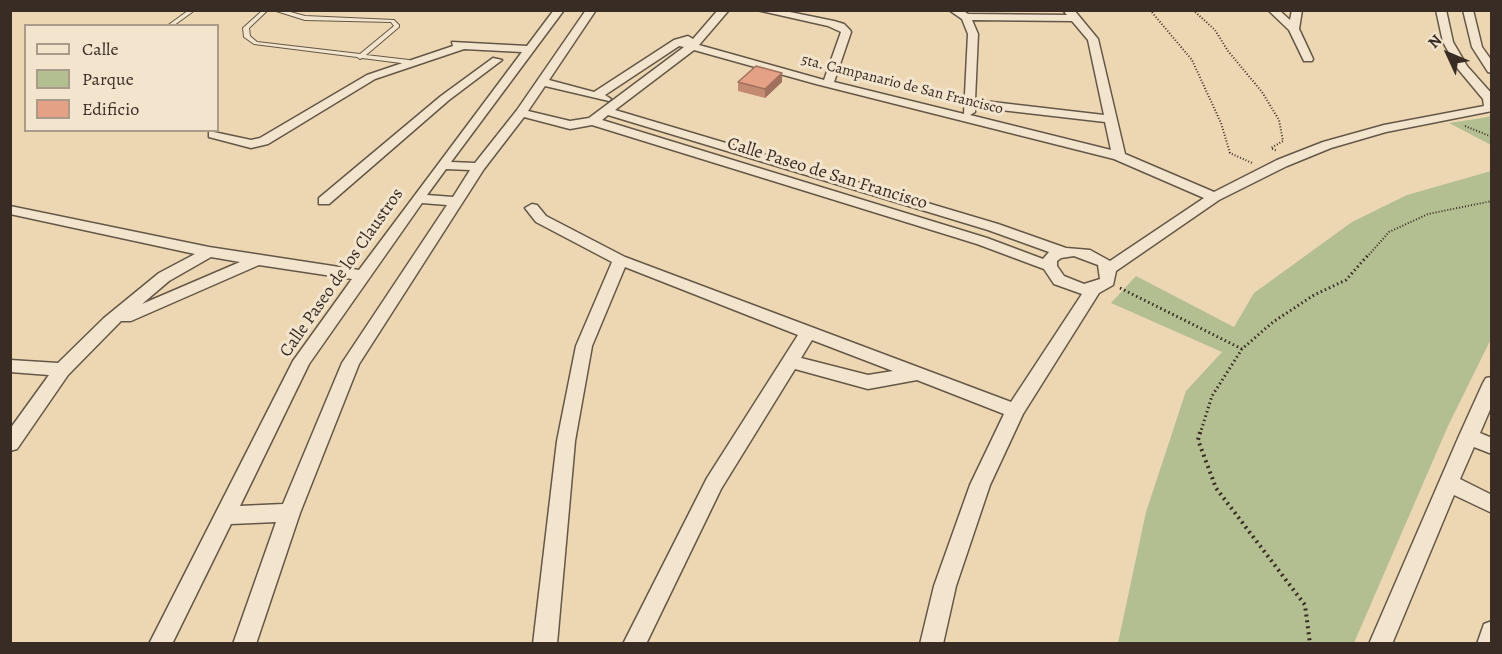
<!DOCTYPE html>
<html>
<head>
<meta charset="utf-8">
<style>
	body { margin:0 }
	#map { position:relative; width:1502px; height:654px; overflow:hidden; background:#edd7b2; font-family:Alegreya,serif }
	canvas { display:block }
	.frame { position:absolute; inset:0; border:12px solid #382c24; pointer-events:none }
	.legend { position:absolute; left:24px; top:24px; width:195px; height:108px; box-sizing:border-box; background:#f3e5cd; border:2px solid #a89b89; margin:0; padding:8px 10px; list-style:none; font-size:18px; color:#382c24 }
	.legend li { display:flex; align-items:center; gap:12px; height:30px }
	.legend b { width:30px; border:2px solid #a89b89 }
	.north { position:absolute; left:1418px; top:24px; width:60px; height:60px; -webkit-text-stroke:4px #f3e5cd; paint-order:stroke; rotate:314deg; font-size:16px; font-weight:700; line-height:24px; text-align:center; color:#382c24 }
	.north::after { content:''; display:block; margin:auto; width:21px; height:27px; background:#382c24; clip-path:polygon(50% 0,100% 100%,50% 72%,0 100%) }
</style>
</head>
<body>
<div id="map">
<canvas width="1502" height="654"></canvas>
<div class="frame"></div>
<ul class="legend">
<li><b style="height:8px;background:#f3e5cd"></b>Calle</li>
<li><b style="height:16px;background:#b3bf90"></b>Parque</li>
<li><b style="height:16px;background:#e5a185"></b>Edificio</li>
</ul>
<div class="north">N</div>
</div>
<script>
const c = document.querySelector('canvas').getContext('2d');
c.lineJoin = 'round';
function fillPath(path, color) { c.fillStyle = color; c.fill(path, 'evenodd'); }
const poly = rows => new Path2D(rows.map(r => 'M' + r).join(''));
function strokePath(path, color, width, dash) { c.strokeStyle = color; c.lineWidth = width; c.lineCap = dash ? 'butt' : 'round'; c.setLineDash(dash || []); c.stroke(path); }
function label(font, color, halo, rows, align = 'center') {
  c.font = font + ' Alegreya,serif'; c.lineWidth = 6; c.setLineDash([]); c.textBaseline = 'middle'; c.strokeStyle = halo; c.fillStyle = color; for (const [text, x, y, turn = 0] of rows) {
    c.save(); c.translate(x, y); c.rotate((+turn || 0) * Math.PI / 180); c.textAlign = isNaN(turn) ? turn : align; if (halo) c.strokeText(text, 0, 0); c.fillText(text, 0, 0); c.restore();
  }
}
fillPath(poly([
	[1491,116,1491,145,1449,123,1482,118],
	[1491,171,1491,339,1448,426,1354,643,1118,643,1146,512,1186,391,1222,352,1111,303,1136,276,1234,327,1254,293,1352,222,1407,195]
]), '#b3bf90');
const lane = poly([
	[189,10,195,10,173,26,167,26,189,10],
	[263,10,268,10,249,28,250,36,257,42,360,54,394,26,391,22,305,20,273,10,283,10,305,16,394,20,399,25,399,27,366,55,409,60,412,62,409,64,362,58,360,59,357,57,254,44,244,37,243,28,263,10]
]);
const street = poly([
	[554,10,564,10,451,162,475,163,517,110,586,10,596,10,549,80,594,92,674,40,688,36,693,39,718,10,729,10,699,45,824,80,841,32,828,26,757,10,780,10,834,21,844,24,850,30,851,32,834,82,964,114,968,34,962,19,949,10,962,10,968,14,1067,15,1063,10,1074,10,1098,39,1125,154,1214,192,1277,160,1323,142,1384,125,1484,106,1483,99,1458,69,1443,42,1436,10,1446,10,1453,42,1467,66,1492,94,1492,111,1386,132,1331,148,1287,166,1219,200,1116,271,1113,285,1099,293,1023,414,990,485,956,586,943,644,920,644,934,586,970,485,1004,414,917,380,868,389,795,369,721,489,646,644,623,644,707,478,798,335,625,267,592,346,575,441,557,644,533,644,557,441,576,346,612,262,536,222,525,208,532,204,537,205,546,216,625,257,1011,402,1082,294,1054,284,1044,269,977,244,592,125,570,129,524,117,484,169,359,364,300,513,256,644,233,644,276,522,231,524,172,644,149,644,293,361,352,279,259,265,131,321,121,321,68,375,17,449,10,451,10,429,49,375,10,372,10,360,58,363,104,318,159,273,195,254,10,214,10,206,209,247,359,270,522,52,464,49,375,79,268,144,251,148,209,137,209,131,251,140,260,138,367,75,453,46,452,42,527,46,554,10],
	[972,20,1072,21,1088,40,1104,115,975,100,978,34,972,20],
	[679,46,684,47,589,118,570,121,528,111,545,86,609,101,611,99,605,95,679,46],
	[694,50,816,84,1114,159,1204,198,1110,261,1090,250,1066,248,998,224,615,110,694,50],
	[975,107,1105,122,1111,150,970,115,975,112,975,107],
	[608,115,988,230,1049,252,1043,259,987,238,602,120,608,115],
	[446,169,470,170,453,197,427,195,446,169],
	[422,203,447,205,342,363,283,504,240,506,309,364,422,203],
	[1074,256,1098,265,1100,279,1084,284,1064,276,1057,266,1057,261,1061,258,1074,256],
	[211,257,240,262,142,304,169,281,211,257],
	[812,340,893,371,868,375,801,358,812,340],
	[1268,10,1279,10,1290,20,1292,10,1302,10,1299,29,1313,59,1312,61,1304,61,1289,30,1268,10],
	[1463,10,1473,10,1482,47,1492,61,1492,73,1488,72,1472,47,1463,10],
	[493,58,502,60,449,100,329,204,319,204,319,198,441,96,493,58],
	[1492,377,1492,405,1480,433,1492,438,1492,454,1474,447,1460,479,1492,495,1492,513,1454,495,1392,644,1369,644,1459,436,1483,383,1486,378,1492,377],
	[1492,621,1492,644,1477,644,1484,624,1492,621]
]);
strokePath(lane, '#655748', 2);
strokePath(street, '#655748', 3);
strokePath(poly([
	[1150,10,1192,60,1221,123,1230,153,1252,163],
	[1193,10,1215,30,1228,51,1262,92,1279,120,1283,141,1271,148,1277,151],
	[1465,126,1492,137],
	[1367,257,1389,232,1428,214,1492,201]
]), '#382c24', 2, [1, 2]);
strokePath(poly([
	[1120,288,1242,349,1273,322,1314,295,1346,280,1368,255],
	[1200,434,1212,396,1242,349]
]), '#382c24', 3, [1.5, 3]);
strokePath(poly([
	[1200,432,1198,440,1216,488,1305,605,1310,644]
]), '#382c24', 4, [2, 4]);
fillPath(lane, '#f3e5cd');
fillPath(street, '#f3e5cd');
fillPath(poly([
	[738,82,782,82,765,98,738,91]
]), '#c58a72');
fillPath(poly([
	[782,73,782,82,765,98,765,89]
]), '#a0715d');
const building = poly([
	[756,66,782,73,765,89,738,82,756,66]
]);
fillPath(building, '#e5a185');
strokePath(building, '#a0715d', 1.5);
label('15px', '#382c24', '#f3e5cd', [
	["5ta. Campanario de San Francisco",902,85,14]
]);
label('18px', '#382c24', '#f3e5cd', [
	["Calle Paseo de San Francisco",827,174,17],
	["Calle Paseo de los Claustros",342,273,-55]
]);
</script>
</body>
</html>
